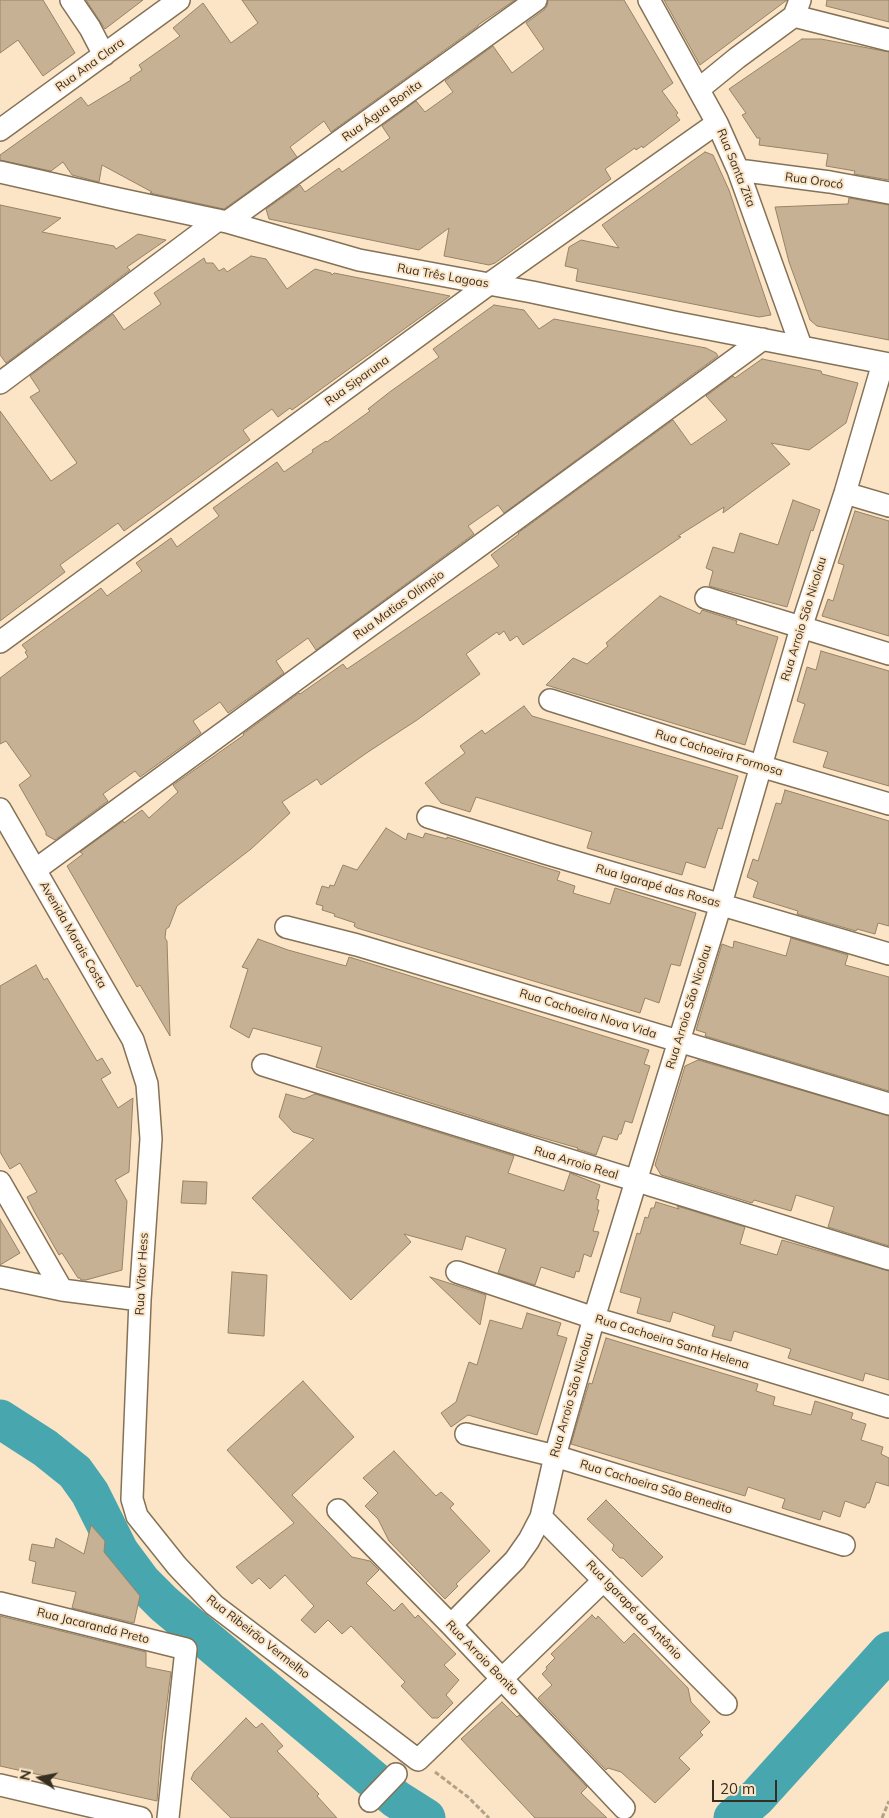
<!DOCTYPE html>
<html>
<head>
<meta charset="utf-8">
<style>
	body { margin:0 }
	#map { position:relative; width:889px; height:1818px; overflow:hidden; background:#fbe5c6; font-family:Mulish,sans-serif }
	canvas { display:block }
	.north { position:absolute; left:15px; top:1753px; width:50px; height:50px; -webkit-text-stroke:4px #fbe5c6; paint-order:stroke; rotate:281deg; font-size:14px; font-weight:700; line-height:20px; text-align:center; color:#372e22 }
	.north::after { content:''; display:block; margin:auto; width:18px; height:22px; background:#372e22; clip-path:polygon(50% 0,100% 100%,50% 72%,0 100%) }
	.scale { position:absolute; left:712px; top:1780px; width:65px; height:22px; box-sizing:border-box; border:2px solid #372e22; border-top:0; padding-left:6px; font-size:15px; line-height:18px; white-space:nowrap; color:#372e22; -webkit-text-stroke:4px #fbe5c6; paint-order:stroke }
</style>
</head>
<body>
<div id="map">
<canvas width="889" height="1818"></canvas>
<div class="north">N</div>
<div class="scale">20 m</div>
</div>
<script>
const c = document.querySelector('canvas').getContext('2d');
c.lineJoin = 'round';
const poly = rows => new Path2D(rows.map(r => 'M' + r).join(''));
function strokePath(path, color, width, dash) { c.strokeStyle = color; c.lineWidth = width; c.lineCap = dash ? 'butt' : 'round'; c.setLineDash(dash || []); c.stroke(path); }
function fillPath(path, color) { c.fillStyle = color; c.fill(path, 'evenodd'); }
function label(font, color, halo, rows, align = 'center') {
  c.font = font + ' Mulish,sans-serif'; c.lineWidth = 4; c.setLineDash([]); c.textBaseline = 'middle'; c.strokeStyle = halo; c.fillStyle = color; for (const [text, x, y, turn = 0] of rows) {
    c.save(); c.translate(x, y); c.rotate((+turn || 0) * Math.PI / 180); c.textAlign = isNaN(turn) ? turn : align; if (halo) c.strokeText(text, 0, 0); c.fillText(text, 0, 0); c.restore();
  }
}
strokePath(poly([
	[0,1419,45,1448,75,1472,90,1493,119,1551,142,1582,164,1604,396,1799,426,1818],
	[733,1818,757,1797,889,1651]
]), '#48a6ae', 39);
const building = poly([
	[0,0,43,0,75,53,43,76,18,40,0,53,0,0],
	[86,0,143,0,105,29,86,0],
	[242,0,515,0,478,25,478,26,331,132,324,121,290,147,297,157,224,209,150,193,152,192,102,165,99,182,72,175,63,162,51,171,0,160,0,155,81,97,88,106,131,80,130,78,142,70,139,65,180,36,173,28,203,3,231,43,258,23,242,0],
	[548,0,624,0,673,83,662,91,678,113,676,115,680,120,643,148,642,146,636,150,635,148,605,169,611,179,495,263,489,265,444,256,449,228,419,250,269,219,266,209,300,185,305,192,339,168,342,172,390,138,382,126,416,101,425,112,453,92,445,81,493,46,512,73,544,49,526,23,544,10,547,6,548,0],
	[664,0,787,0,700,65,664,0],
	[827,0,889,0,889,22,826,6,827,0],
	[802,39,821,39,889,52,889,180,854,174,855,171,826,166,828,154,759,145,760,138,757,138,742,115,746,113,729,89,802,39],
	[705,152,713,155,729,190,771,315,759,317,576,281,578,269,565,266,569,247,581,240,619,248,602,225,705,152],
	[849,198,889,205,889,340,817,326,810,320,789,262,775,207,848,204,849,198],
	[0,205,61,218,42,232,114,246,116,249,138,234,166,240,127,267,130,270,6,363,0,355,0,205],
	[251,256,266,259,287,289,315,269,331,273,332,275,334,273,450,296,292,410,290,408,278,417,272,409,243,430,250,440,124,531,118,523,60,565,65,572,0,621,0,411,51,481,77,463,30,397,40,391,30,376,113,314,124,330,161,304,154,293,204,258,206,263,213,263,219,271,224,268,227,272,251,256],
	[494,305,524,310,539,329,554,319,706,348,716,353,718,356,504,513,498,505,468,526,474,534,316,650,308,638,276,661,284,673,228,713,220,702,193,721,201,733,140,777,135,771,103,794,108,801,55,840,46,835,46,832,19,785,31,776,6,741,0,744,0,678,28,657,25,652,27,651,22,645,101,588,107,596,142,571,136,563,171,538,177,547,219,516,213,508,277,462,284,472,313,452,312,450,326,441,327,442,370,411,368,409,391,391,439,357,433,349,494,305],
	[762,359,821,371,822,374,858,383,846,423,809,450,771,443,790,464,723,513,724,507,678,536,681,537,523,645,517,636,510,641,504,631,499,635,497,632,466,654,480,674,417,720,368,752,321,785,317,779,282,802,290,813,251,849,177,906,169,927,166,929,165,938,167,941,170,1036,140,985,137,987,67,866,83,854,80,852,123,821,124,823,142,810,149,818,178,792,173,785,244,735,243,734,299,693,300,694,343,664,347,669,499,566,491,555,519,534,518,533,673,420,691,445,727,420,706,396,733,376,735,378,762,359],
	[793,500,820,510,813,531,811,530,787,607,709,586,713,571,706,568,713,547,734,553,740,533,778,545,793,500],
	[855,511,889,521,889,636,822,616,828,599,833,601,844,565,838,563,855,511],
	[660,596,700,614,702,610,737,621,736,624,778,637,745,745,546,685,573,658,587,664,608,646,606,643,660,596],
	[821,651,889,671,889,786,823,767,828,752,793,742,805,704,797,701,807,667,816,670,821,651],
	[524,706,532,716,738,776,722,829,718,828,705,868,686,862,682,875,587,848,592,832,476,797,470,812,441,803,425,783,465,753,460,746,482,730,485,734,524,706],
	[785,790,889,821,889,926,878,923,875,934,857,929,856,931,797,914,798,911,753,897,758,882,747,877,753,859,758,861,776,803,781,804,785,790],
	[386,828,406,840,408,833,423,838,425,833,447,839,447,837,560,872,557,880,575,886,573,893,610,904,615,888,696,913,680,966,671,964,659,1003,645,998,640,1013,357,928,354,926,355,923,334,916,335,914,322,910,323,906,316,904,322,886,329,888,330,885,334,886,343,865,357,870,386,828],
	[791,938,848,955,845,965,889,977,889,1091,705,1036,706,1033,696,1030,722,944,733,948,734,941,786,956,791,938],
	[258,939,288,950,346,966,349,957,649,1050,644,1064,650,1066,632,1123,625,1121,621,1134,619,1134,617,1140,603,1136,596,1155,577,1149,578,1148,522,1132,316,1067,322,1047,253,1028,249,1038,230,1027,248,969,242,967,258,939],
	[36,965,44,980,47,978,97,1061,102,1058,111,1073,101,1079,118,1108,133,1098,129,1172,115,1180,127,1201,122,1270,86,1280,81,1280,80,1278,78,1278,62,1253,59,1255,34,1211,27,1197,37,1192,20,1163,10,1169,0,1152,0,986,36,965],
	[698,1060,889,1116,889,1246,828,1227,834,1207,796,1195,791,1211,754,1200,752,1203,661,1175,655,1165,685,1066,698,1060],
	[286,1094,304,1099,315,1094,514,1156,508,1173,564,1191,570,1173,600,1185,596,1199,599,1200,597,1210,599,1210,593,1231,599,1232,591,1257,584,1254,579,1272,576,1271,574,1278,541,1267,535,1285,498,1273,506,1249,466,1236,462,1250,404,1234,411,1242,351,1300,252,1198,314,1139,293,1132,279,1117,286,1094],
	[183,1181,207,1182,206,1204,181,1203,183,1181],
	[656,1202,679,1209,677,1206,745,1227,740,1244,777,1255,782,1240,889,1271,889,1380,865,1373,863,1381,788,1358,791,1349,734,1331,731,1341,712,1336,715,1326,673,1312,670,1322,637,1313,641,1298,620,1292,637,1233,640,1234,645,1217,648,1218,651,1208,654,1208,656,1202],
	[0,1219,20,1253,0,1265,0,1219],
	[232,1272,267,1275,264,1336,228,1333,232,1272],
	[430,1277,486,1295,480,1325,430,1277],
	[527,1313,561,1323,557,1335,567,1338,537,1435,468,1415,451,1427,441,1413,456,1402,469,1362,477,1365,490,1320,522,1329,527,1313],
	[606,1338,758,1384,756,1391,775,1397,773,1405,811,1415,815,1401,853,1413,851,1419,866,1424,861,1440,883,1447,881,1454,889,1458,889,1486,876,1482,869,1503,867,1503,865,1508,845,1501,840,1517,823,1511,820,1520,782,1508,785,1499,748,1487,745,1496,571,1444,589,1383,592,1384,606,1338],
	[303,1381,354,1437,292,1495,352,1557,370,1561,379,1570,366,1583,394,1611,402,1603,415,1618,418,1615,456,1654,444,1665,459,1680,446,1695,453,1703,438,1718,432,1718,401,1686,405,1682,351,1626,342,1634,328,1620,315,1633,301,1620,314,1606,285,1575,270,1589,259,1578,252,1584,236,1567,294,1523,227,1450,303,1381],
	[394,1451,436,1496,441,1492,454,1504,450,1508,490,1551,456,1584,458,1586,445,1599,389,1541,378,1519,365,1506,378,1493,363,1478,394,1451],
	[606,1500,663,1557,642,1577,623,1558,620,1558,612,1550,614,1545,587,1519,606,1500],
	[91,1525,105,1541,104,1552,140,1596,134,1623,72,1608,76,1592,32,1583,36,1562,29,1560,32,1544,54,1548,56,1538,84,1554,91,1525],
	[592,1615,596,1619,598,1616,624,1643,634,1633,688,1688,691,1702,710,1722,700,1732,703,1735,679,1758,690,1769,655,1803,621,1772,608,1768,606,1770,538,1698,552,1685,542,1674,547,1669,546,1667,555,1658,551,1654,592,1615],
	[0,1616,146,1652,146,1667,171,1672,162,1740,157,1801,0,1766,0,1616],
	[502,1702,517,1717,519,1715,587,1787,581,1793,607,1818,535,1818,461,1739,502,1702],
	[246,1718,256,1728,262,1723,283,1746,277,1751,319,1794,317,1796,337,1818,231,1818,191,1779,194,1772,246,1718]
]);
fillPath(building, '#c6b194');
strokePath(building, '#978367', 1);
const minor = poly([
	[71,0,90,28,104,55],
	[649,0,717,123,738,170,801,346],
	[794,16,889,40],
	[699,89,737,58,794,16,800,0],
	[0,130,179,0],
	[738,170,830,182,889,193],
	[0,172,119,199,227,222,359,260,532,292,673,322,889,364],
	[227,222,536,0],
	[0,383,218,220],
	[845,493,889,506],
	[706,598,889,654],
	[0,642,489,284,717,123],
	[550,700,760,766,889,804],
	[0,809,133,1040,147,1084,151,1139,140,1300,132,1499,137,1516,177,1566,214,1605,418,1760,604,1580],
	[428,817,548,854,889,954],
	[35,870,763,339],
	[286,927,357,945,889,1104],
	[263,1065,889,1259],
	[0,1182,62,1290],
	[457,1272,594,1318,889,1407],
	[0,1277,62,1290,140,1300],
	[466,1434,555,1456,844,1545],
	[338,1510,451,1625,624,1808],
	[541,1517,726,1704],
	[0,1603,186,1649,168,1818],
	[451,1625,515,1560,529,1540,541,1517,555,1456,594,1318,721,904,801,628,845,493,883,363],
	[0,1785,141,1818],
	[370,1801,396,1774]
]);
strokePath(minor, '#857256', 24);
strokePath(poly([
	[435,1772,468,1797,489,1818],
	[882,1818,889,1801]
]), '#b2a189', 3, [5, 2.5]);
strokePath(minor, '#fff', 21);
label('12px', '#372e22', '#fbe5c6', [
	["Rua Ana Clara",90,65,-36],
	["Rua Água Bonita",382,111,-36],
	["Rua Santa Zita",736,168,68],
	["Rua Orocó",814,181,8],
	["Rua Três Lagoas",443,276,10],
	["Rua Siparuna",357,381,-36],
	["Rua Matias Olímpio",399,605,-36],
	["Rua Arroio São Nicolau",804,619,-73],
	["Rua Cachoeira Formosa",719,753,17],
	["Rua Igarapé das Rosas",658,886,16],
	["Avenida Morais Costa",73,935,60],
	["Rua Arroio São Nicolau",689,1007,-73],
	["Rua Cachoeira Nova Vida",588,1014,17],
	["Rua Arroio Real",576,1163,17],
	["Rua Vitor Hess",142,1274,-87],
	["Rua Cachoeira Santa Helena",672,1342,17],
	["Rua Arroio São Nicolau",572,1395,-74],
	["Rua Cachoeira São Benedito",656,1487,17],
	["Rua Igarapé do Antônio",634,1610,46],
	["Rua Jacarandá Preto",93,1626,14],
	["Rua Ribeirão Vermelho",258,1637,38],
	["Rua Arroio Bonito",482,1658,46]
]);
</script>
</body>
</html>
